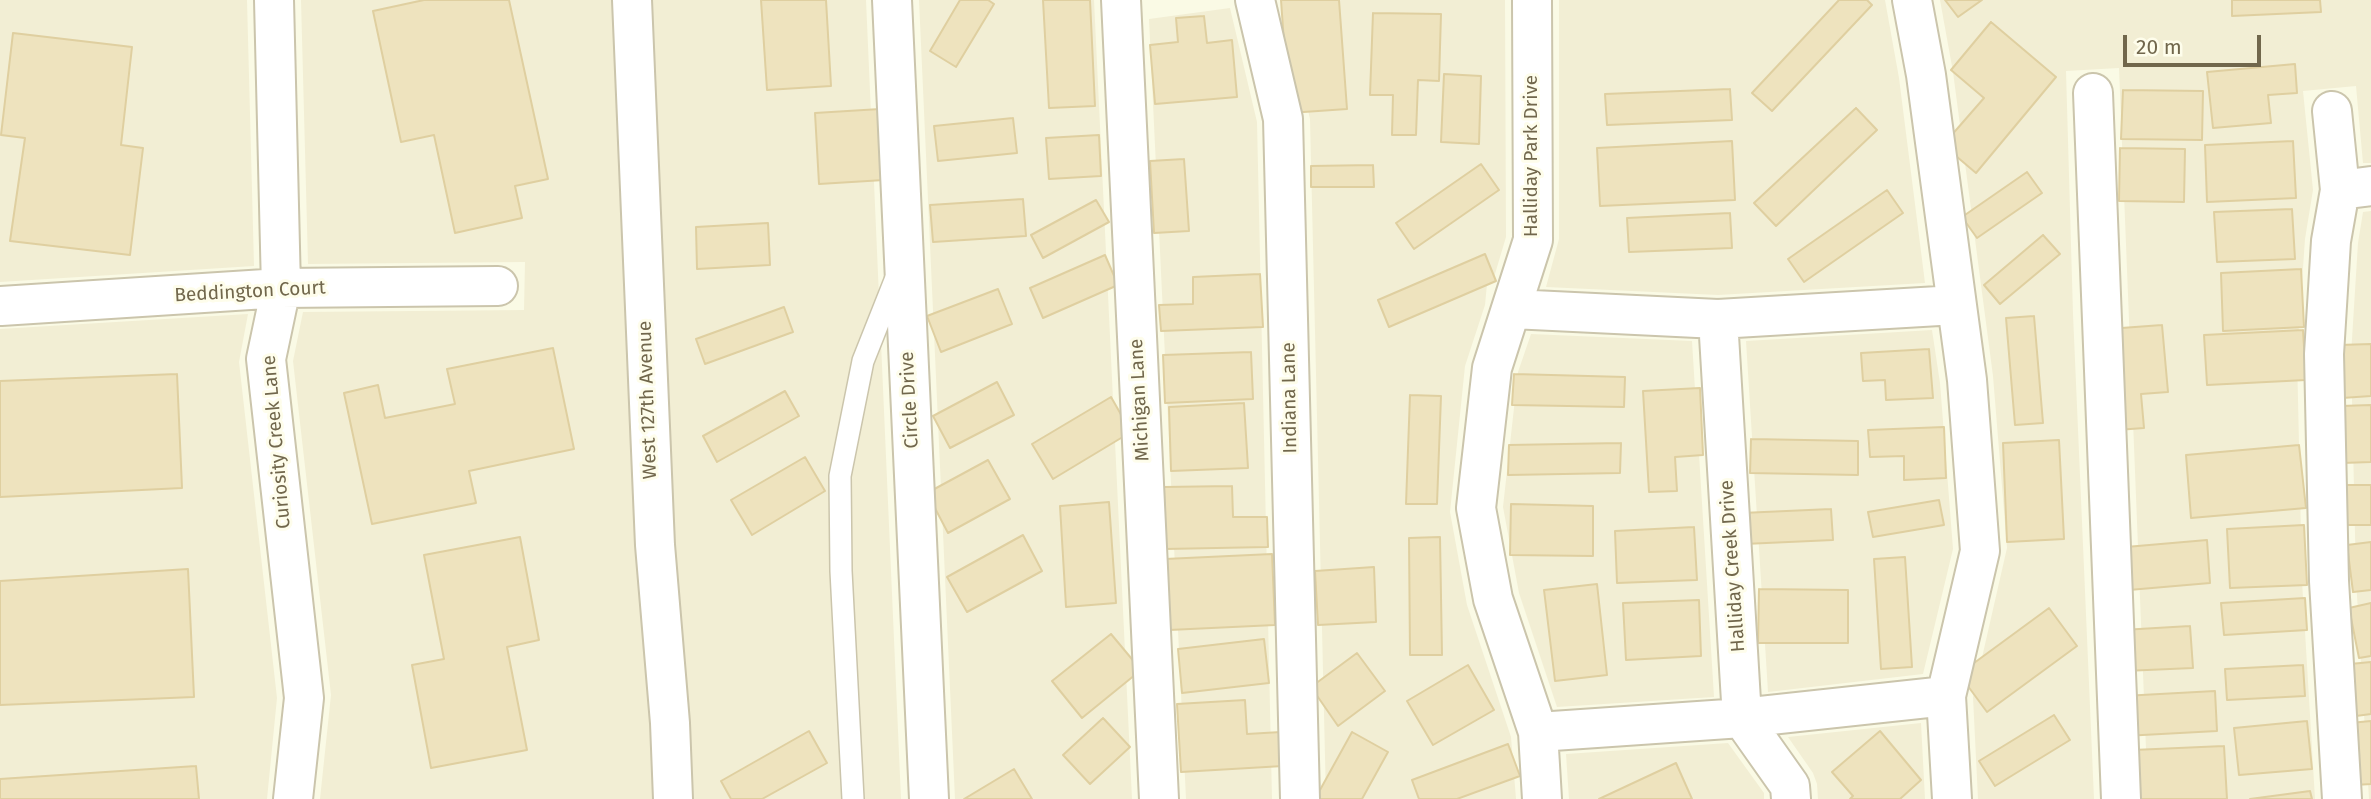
<!DOCTYPE html>
<html>
<head>
<meta charset="utf-8">
<style>
	body { margin:0 }
	#map { position:relative; width:2371px; height:799px; overflow:hidden; background:#fafae5; font-family:"Fira Sans",sans-serif }
	canvas { display:block }
	.scale { position:absolute; left:2123px; top:35px; width:138px; height:32px; box-sizing:border-box; border:4px solid #71674c; border-top:0; padding-left:9px; font-size:21px; line-height:24px; white-space:nowrap; color:#71674c; -webkit-text-stroke:5px #fefdeb; paint-order:stroke }
</style>
</head>
<body>
<div id="map">
<canvas width="2371" height="799"></canvas>
<div class="scale">20 m</div>
</div>
<script>
const c = document.querySelector('canvas').getContext('2d');
c.lineJoin = 'round';
function fillPath(path, color) { c.fillStyle = color; c.fill(path, 'evenodd'); }
const poly = rows => new Path2D(rows.map(r => 'M' + r).join(''));
function strokePath(path, color, width, dash) { c.strokeStyle = color; c.lineWidth = width; c.lineCap = dash ? 'butt' : 'round'; c.setLineDash(dash || []); c.stroke(path); }
function label(font, color, halo, rows, align = 'center') {
  c.font = font + ' "Fira Sans",sans-serif'; c.lineWidth = 6; c.setLineDash([]); c.textBaseline = 'middle'; c.strokeStyle = halo; c.fillStyle = color; for (const [text, x, y, turn = 0] of rows) {
    c.save(); c.translate(x, y); c.rotate((+turn || 0) * Math.PI / 180); c.textAlign = isNaN(turn) ? turn : align; if (halo) c.strokeText(text, 0, 0); c.fillText(text, 0, 0); c.restore();
  }
}
fillPath(poly([
	[0,0,247,0,254,266,0,282],
	[301,0,866,0,901,799,320,799,331,695,293,361,303,312,524,310,525,262,308,264],
	[919,0,1094,0,1132,799,955,799],
	[1283,0,1505,0,1506,237,1492,284,1487,284,1485,305,1465,366,1450,512,1467,605,1511,737,1516,799,1326,799,1310,119],
	[1559,0,1885,0,1899,78,1925,283,1718,295,1546,287,1559,239],
	[1940,0,2371,0,2371,163,2363,163,2356,86,2303,91,2313,190,2305,239,2297,354,2302,581,2315,799,2148,799,2119,68,2066,71,2073,314,2094,799,1978,799,1973,697,2007,548,1993,376,1953,72],
	[1230,8,1257,122,1272,799,1186,799,1149,19],
	[2371,211,2371,799,2369,799,2356,579,2351,355,2358,243,2363,212],
	[248,314,239,362,277,698,267,799,0,799,0,329],
	[1932,330,1940,383,1953,549,1923,674,1768,692,1746,341],
	[1531,334,1692,341,1714,697,1557,707,1519,593,1503,507,1518,372],
	[1921,723,1925,799,1818,799,1817,784,1813,773,1788,737],
	[1728,743,1764,793,1764,799,1569,799,1566,754]
]), '#f2eed4');
const building = poly([
	[424,0,509,0,548,179,515,186,522,218,455,233,434,135,401,142,373,11,424,0],
	[761,0,826,0,831,86,767,90,761,0],
	[960,0,988,0,994,4,956,67,930,51,960,0],
	[1043,0,1090,0,1095,106,1049,108,1043,0],
	[1281,0,1339,0,1347,109,1289,113,1281,0],
	[1839,0,1867,0,1872,5,1772,111,1752,93,1839,0],
	[1945,0,1982,0,1958,17,1945,0],
	[2232,0,2320,0,2321,12,2232,16,2232,0],
	[1373,13,1441,14,1439,81,1418,80,1416,135,1392,135,1393,95,1370,95,1373,13],
	[1204,16,1207,43,1232,40,1237,97,1155,104,1150,45,1178,42,1176,18,1204,16],
	[1991,22,2056,77,1976,173,1943,145,1984,98,1951,70,1991,22],
	[13,33,132,47,121,145,143,148,130,255,10,241,25,138,1,135,13,33],
	[2295,64,2297,93,2268,95,2271,123,2213,128,2207,72,2295,64],
	[1444,74,1481,76,1479,144,1441,142,1444,74],
	[1730,89,1732,120,1607,125,1605,94,1730,89],
	[2123,90,2203,91,2202,140,2121,139,2123,90],
	[1856,108,1877,130,1776,226,1754,203,1856,108],
	[880,109,884,180,819,184,815,113,880,109],
	[1013,118,1017,153,938,161,934,126,1013,118],
	[1099,135,1101,176,1049,179,1046,138,1099,135],
	[1732,141,1735,200,1600,206,1597,148,1732,141],
	[2293,141,2296,198,2207,202,2205,145,2293,141],
	[2120,148,2185,149,2184,202,2119,201,2120,148],
	[1184,159,1189,231,1154,233,1150,161,1184,159],
	[1481,164,1499,190,1414,249,1396,223,1481,164],
	[1373,165,1374,187,1311,187,1311,166,1373,165],
	[2027,172,2042,193,1977,238,1962,217,2027,172],
	[1887,190,1903,213,1804,282,1788,259,1887,190],
	[1023,199,1026,236,933,242,930,205,1023,199],
	[1096,200,1109,222,1043,258,1031,235,1096,200],
	[2292,209,2295,259,2217,262,2214,212,2292,209],
	[1730,213,1732,248,1629,252,1627,218,1730,213],
	[768,223,770,265,697,269,696,227,768,223],
	[2043,235,2060,254,2000,304,1984,285,2043,235],
	[1485,254,1496,281,1389,327,1378,300,1485,254],
	[1105,255,1118,285,1043,318,1030,288,1105,255],
	[2301,269,2304,327,2223,331,2221,273,2301,269],
	[1260,274,1263,327,1161,331,1159,305,1193,304,1193,277,1260,274],
	[998,289,1012,324,941,352,927,316,998,289],
	[784,307,793,332,705,364,696,339,784,307],
	[2034,316,2043,423,2015,425,2006,318,2034,316],
	[2162,325,2168,392,2141,394,2144,428,2117,430,2108,329,2162,325],
	[2303,330,2306,380,2207,385,2204,335,2303,330],
	[2371,344,2371,396,2342,398,2339,345,2371,344],
	[553,348,574,449,469,471,476,503,372,524,344,393,378,385,385,418,455,404,447,369,553,348],
	[1929,349,1933,398,1886,400,1885,380,1863,381,1861,353,1929,349],
	[1251,352,1253,399,1165,403,1163,355,1251,352],
	[177,374,182,488,0,497,0,381,177,374],
	[1514,374,1625,377,1624,407,1512,405,1514,374],
	[997,382,1014,415,950,448,933,416,997,382],
	[1700,388,1703,455,1675,457,1677,491,1649,492,1643,391,1700,388],
	[785,391,799,416,717,462,703,436,785,391],
	[1410,395,1441,396,1437,504,1406,504,1410,395],
	[1111,397,1131,432,1053,479,1032,444,1111,397],
	[1244,403,1248,468,1171,471,1169,407,1244,403],
	[2371,405,2371,462,2342,463,2341,406,2371,405],
	[1944,427,1946,478,1904,480,1904,456,1870,457,1868,430,1944,427],
	[1751,439,1858,441,1858,475,1750,473,1751,439],
	[2059,440,2064,539,2007,542,2003,443,2059,440],
	[1621,443,1620,473,1508,475,1509,445,1621,443],
	[2299,445,2306,508,2191,518,2186,455,2299,445],
	[805,457,825,491,752,535,731,500,805,457],
	[988,460,1010,499,948,533,927,493,988,460],
	[2345,485,2371,485,2371,525,2346,525,2345,485],
	[1232,486,1233,517,1267,517,1268,547,1165,549,1164,487,1232,486],
	[1939,500,1944,525,1873,537,1868,512,1939,500],
	[1109,502,1116,603,1066,607,1060,506,1109,502],
	[1511,504,1593,506,1593,556,1510,555,1511,504],
	[1831,509,1833,540,1744,544,1742,513,1831,509],
	[2304,525,2307,585,2230,588,2227,529,2304,525],
	[1694,527,1697,580,1617,583,1615,531,1694,527],
	[1023,535,1042,571,967,612,947,577,1023,535],
	[520,537,539,640,507,647,527,750,431,768,412,665,444,659,424,555,520,537],
	[1440,537,1442,655,1410,655,1409,538,1440,537],
	[2207,540,2210,583,2129,590,2126,547,2207,540],
	[2371,542,2371,590,2353,592,2347,545,2371,542],
	[1272,554,1275,625,1169,630,1165,559,1272,554],
	[1905,557,1912,667,1881,669,1874,559,1905,557],
	[1374,567,1376,622,1318,625,1315,571,1374,567],
	[188,569,194,697,0,705,0,581,188,569],
	[1597,584,1607,675,1555,681,1544,590,1597,584],
	[1759,589,1848,590,1848,643,1758,643,1759,589],
	[2305,598,2307,630,2224,635,2221,603,2305,598],
	[1699,600,1701,656,1626,660,1623,603,1699,600],
	[2371,603,2371,656,2359,658,2349,608,2371,603],
	[2049,608,2077,646,1987,712,1959,674,2049,608],
	[2190,626,2193,668,2124,671,2122,630,2190,626],
	[1111,634,1141,670,1082,718,1052,681,1111,634],
	[1264,639,1269,683,1182,693,1178,649,1264,639],
	[1357,653,1385,691,1338,726,1311,687,1357,653],
	[2371,662,2371,714,2356,716,2350,664,2371,662],
	[1468,665,1494,710,1433,745,1407,701,1468,665],
	[2303,665,2305,696,2227,700,2225,669,2303,665],
	[2215,691,2217,731,2124,736,2123,696,2215,691],
	[1245,700,1247,734,1281,732,1283,766,1181,772,1177,704,1245,700],
	[2054,715,2070,740,1995,786,1979,761,2054,715],
	[1103,718,1130,747,1090,784,1063,755,1103,718],
	[2307,721,2312,769,2239,775,2234,728,2307,721],
	[2371,721,2371,784,2355,785,2350,723,2371,721],
	[809,731,827,763,762,799,731,799,721,781,809,731],
	[1880,731,1921,780,1900,799,1850,799,1853,796,1832,772,1880,731],
	[1352,732,1388,752,1362,799,1315,799,1352,732],
	[1508,744,1520,776,1457,799,1419,799,1412,780,1508,744],
	[2224,746,2227,799,2135,799,2133,750,2224,746],
	[1676,763,1692,799,1599,799,1676,763],
	[196,766,199,799,0,799,0,779,196,766],
	[1014,769,1032,799,964,799,1014,769],
	[2310,791,2312,799,2250,799,2310,791]
]);
fillPath(building, '#eee3be');
strokePath(building, '#dfcfa0', 2);
const lane = poly([
	[853,799,841,571,840,476,863,361,896,278]
]);
const street = poly([
	[274,0,281,288,266,359,304,698,293,799],
	[632,0,655,545,670,723,673,799],
	[892,0,929,799],
	[1121,0,1159,799],
	[1255,0,1283,119,1300,799],
	[1532,0,1533,240,1492,368,1476,508,1493,599,1538,732,1542,799],
	[1912,0,1926,75,1967,380,1980,551,1946,696,1952,799],
	[2093,93,2121,799],
	[2332,111,2340,190,2331,241,2324,354,2329,581,2342,799],
	[2340,190,2371,186],
	[1,306,281,288,498,286],
	[1512,309,1718,319,1956,305],
	[1718,319,1742,718,1790,786,1791,799],
	[1538,732,1742,718,1946,696]
]);
strokePath(lane, '#cbc5ac', 24);
strokePath(street, '#cbc5ac', 42);
strokePath(lane, '#fff', 21);
strokePath(street, '#fff', 38);
label('19px', '#71674c', '#fefdeb', [
	["Halliday Park Drive",1532,156,-90],
	["Beddington Court",250,292,-3],
	["Indiana Lane",1290,398,-91],
	["West 127th Avenue",648,400,-92],
	["Circle Drive",910,400,-93],
	["Michigan Lane",1140,400,-93],
	["Curiosity Creek Lane",277,442,-95],
	["Halliday Creek Drive",1733,566,-94]
]);
</script>
</body>
</html>
